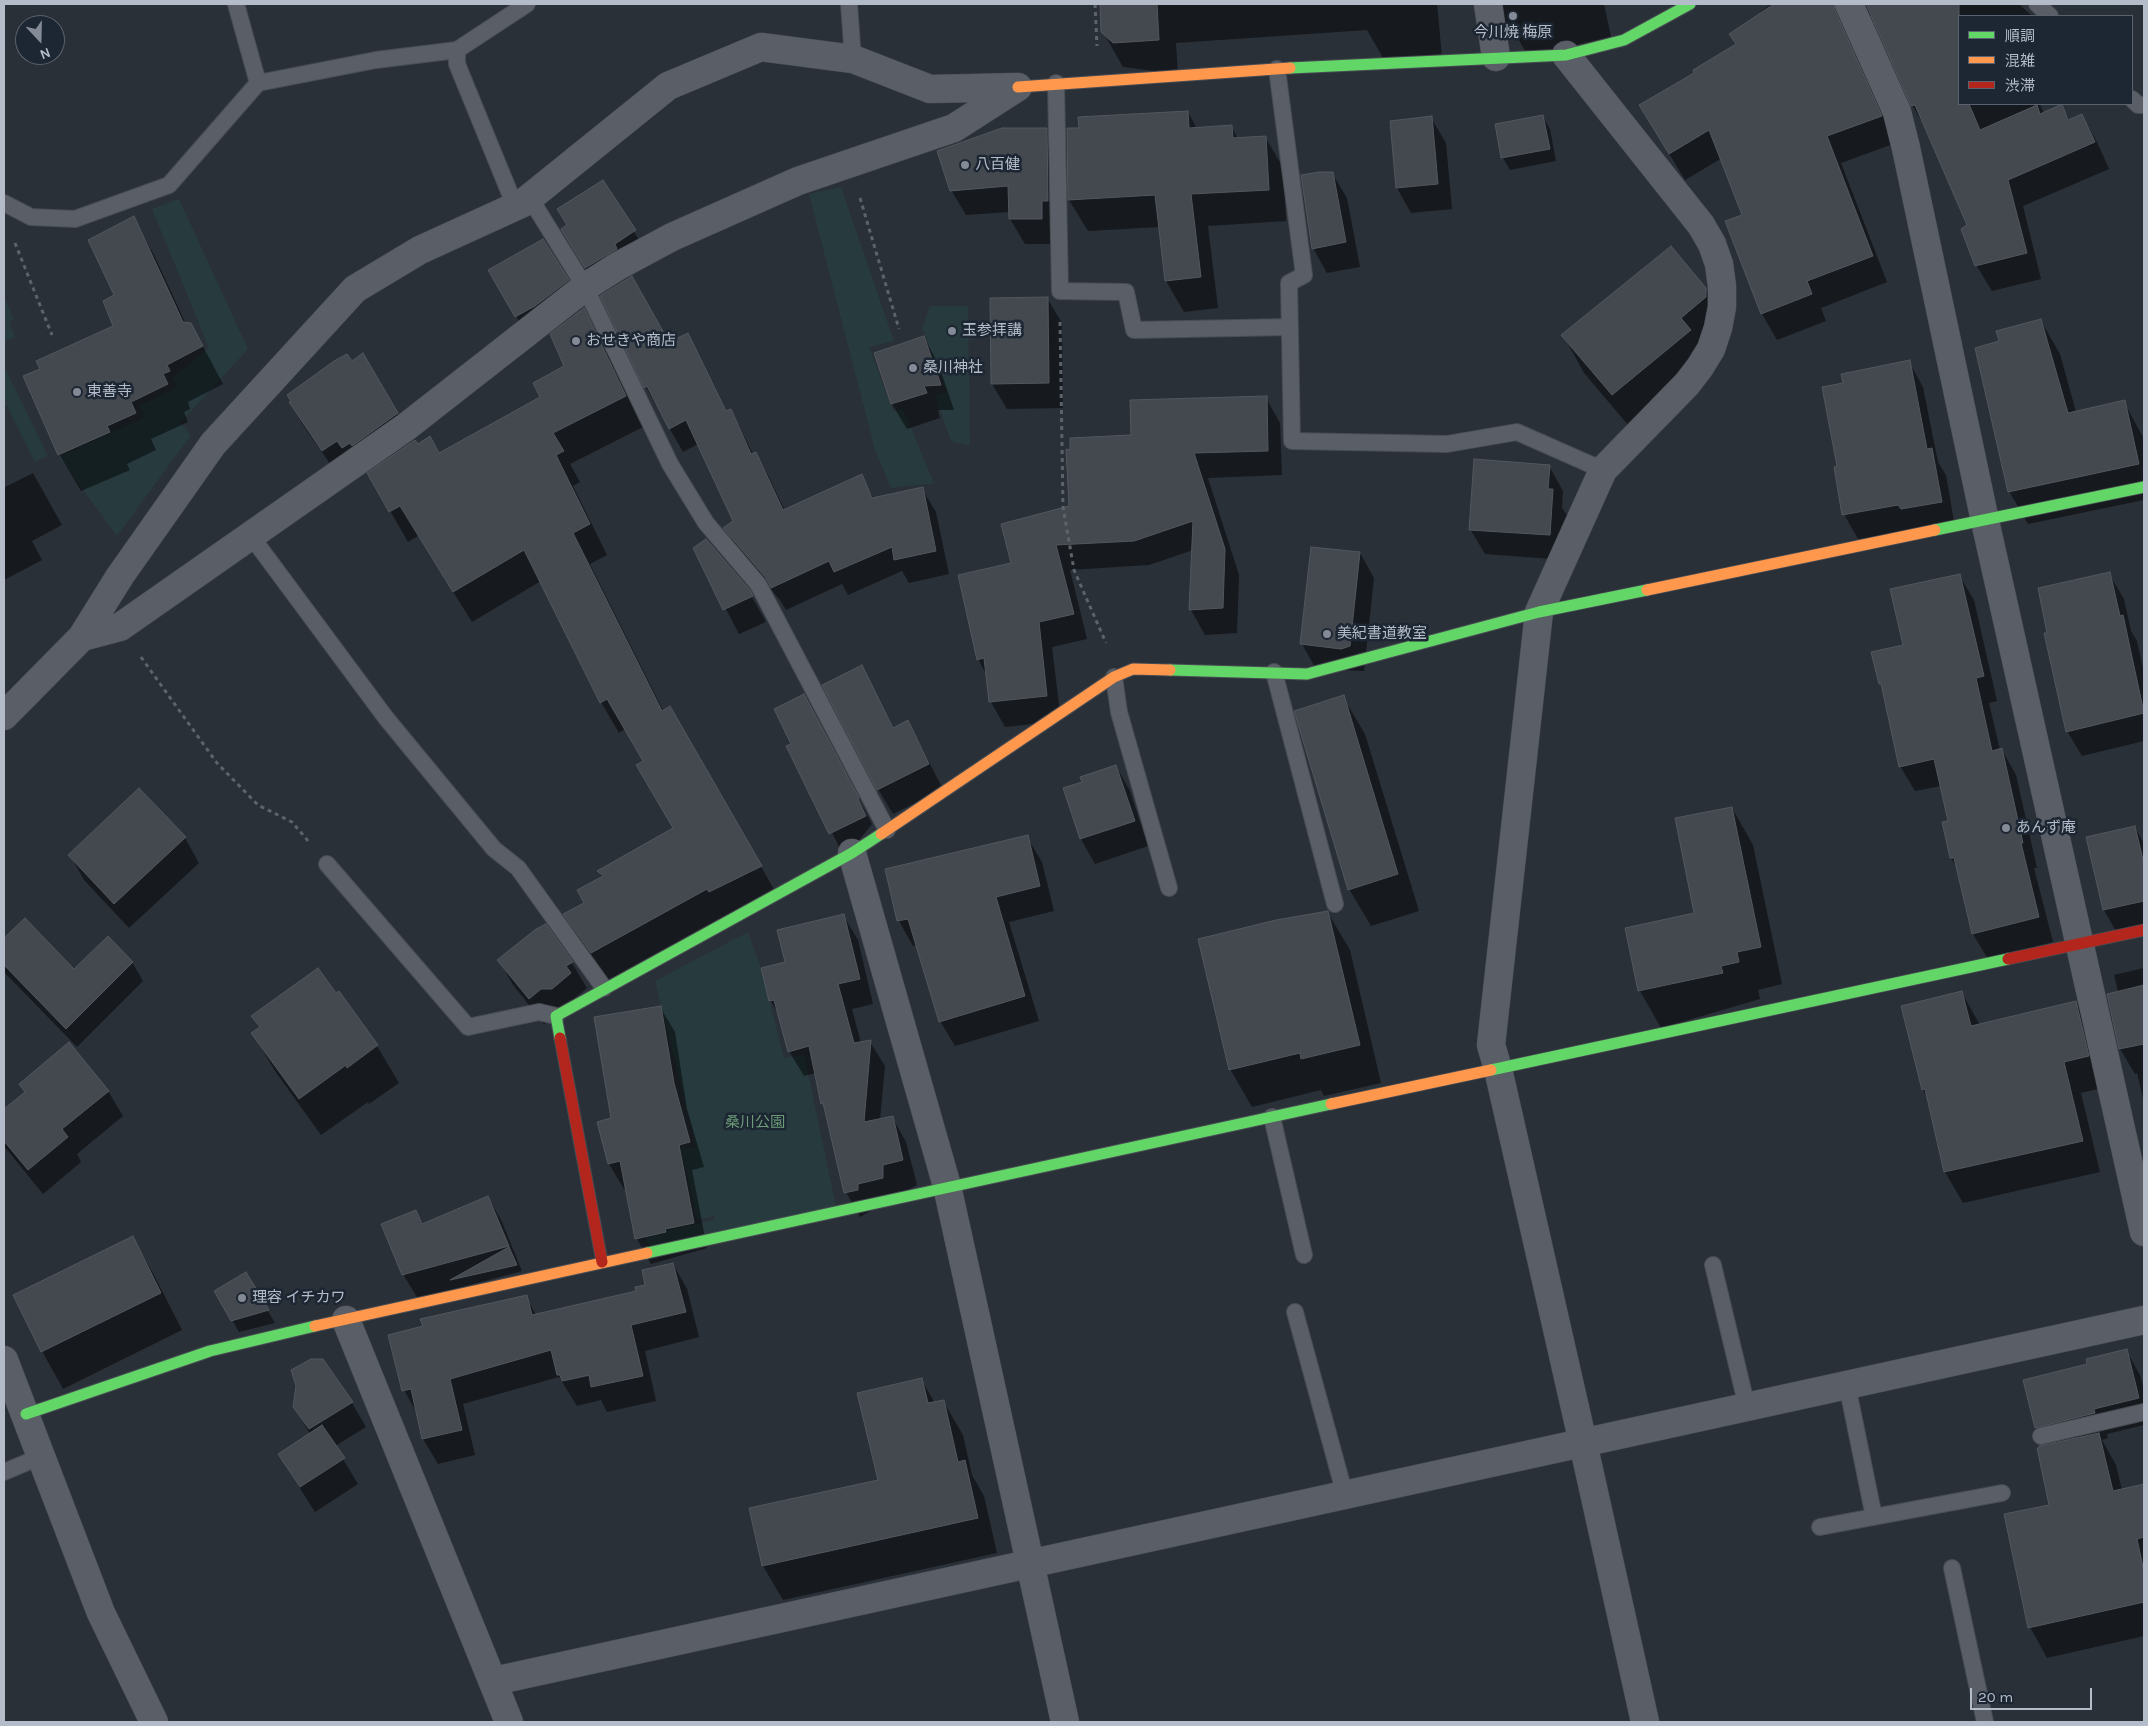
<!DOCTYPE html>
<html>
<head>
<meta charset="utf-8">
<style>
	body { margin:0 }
	#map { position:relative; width:2148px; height:1726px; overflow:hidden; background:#2a3038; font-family:Karla,"Noto Sans JP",sans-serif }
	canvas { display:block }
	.frame { position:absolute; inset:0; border:5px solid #b4bcc9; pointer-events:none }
	.legend { position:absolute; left:1958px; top:15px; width:175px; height:90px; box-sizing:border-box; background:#1d2633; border:1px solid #59626f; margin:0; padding:6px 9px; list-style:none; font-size:15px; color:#b4bcc9 }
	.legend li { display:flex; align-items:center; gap:10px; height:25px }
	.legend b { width:25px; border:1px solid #59626f }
	.north { position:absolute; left:15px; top:15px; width:50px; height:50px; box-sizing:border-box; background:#1d2633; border:1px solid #59626f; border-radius:50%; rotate:159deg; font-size:14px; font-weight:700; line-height:20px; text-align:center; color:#b4bcc9 }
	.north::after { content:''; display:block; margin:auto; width:18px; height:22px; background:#848b96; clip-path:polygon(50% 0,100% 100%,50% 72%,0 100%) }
	.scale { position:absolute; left:1970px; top:1688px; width:122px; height:22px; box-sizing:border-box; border:2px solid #b4bcc9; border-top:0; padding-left:6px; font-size:15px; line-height:18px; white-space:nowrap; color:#b4bcc9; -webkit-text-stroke:4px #1d2633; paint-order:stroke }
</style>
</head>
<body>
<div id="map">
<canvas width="2148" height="1726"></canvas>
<div class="frame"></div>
<ul class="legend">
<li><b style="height:6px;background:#63d668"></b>順調</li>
<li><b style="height:6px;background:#ff974d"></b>混雑</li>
<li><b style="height:6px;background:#b3261e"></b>渋滞</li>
</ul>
<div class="north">N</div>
<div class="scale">20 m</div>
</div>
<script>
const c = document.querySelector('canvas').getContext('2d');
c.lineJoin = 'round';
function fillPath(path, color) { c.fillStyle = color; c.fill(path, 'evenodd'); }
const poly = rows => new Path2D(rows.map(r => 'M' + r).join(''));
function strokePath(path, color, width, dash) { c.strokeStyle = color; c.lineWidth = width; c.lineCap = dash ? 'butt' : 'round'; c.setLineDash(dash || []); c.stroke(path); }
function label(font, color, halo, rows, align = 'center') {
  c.font = font + ' Karla,"Noto Sans JP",sans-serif'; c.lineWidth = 5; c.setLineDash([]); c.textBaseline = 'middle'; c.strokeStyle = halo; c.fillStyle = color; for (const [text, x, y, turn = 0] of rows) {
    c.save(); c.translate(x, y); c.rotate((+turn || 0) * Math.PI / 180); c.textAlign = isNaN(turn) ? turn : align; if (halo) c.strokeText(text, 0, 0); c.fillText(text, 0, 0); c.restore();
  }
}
fillPath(poly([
	[841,187,894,341,869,347,893,411,903,409,934,483,891,488,875,450,809,194],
	[179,199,248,349,180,423,191,435,117,536,59,457,145,417,140,405,177,387,173,377,209,348,152,209],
	[4,296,14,319,9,322,15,337,4,342],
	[930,306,968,306,970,446,951,441,935,396,947,392,922,328],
	[4,366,48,456,35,462,7,406,4,407],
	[748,932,761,968,784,1058,804,1054,837,1211,651,1249,644,1235,715,1220,714,1216,697,1220,681,1147,696,1148,655,981]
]), '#273a3e');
fillPath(poly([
	[1101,4,1437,4,1442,57,1386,63,1367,30,1176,43,1178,74,1123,67,1103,32],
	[1478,4,1604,4,1611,37,1528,56,1509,23,1498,27],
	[1772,4,2019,4,2032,16,1959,16,1959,104,2040,104,2044,114,2061,106,2070,121,2082,115,2097,142,2109,169,2023,206,2041,279,1992,291,1976,265,1968,226,1928,132,1912,105,1873,17,1866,14,1896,143,1841,163,1887,282,1821,308,1826,321,1777,340,1762,314,1727,222,1744,215,1722,158,1685,180,1656,132,1696,73,1736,45,1731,35,1761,14,1760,12],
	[1188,112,1197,129,1231,126,1238,139,1265,137,1284,169,1286,221,1208,226,1218,308,1184,312,1166,281,1160,227,1088,231,1069,200,1080,129],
	[1543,117,1550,129,1556,161,1510,170,1503,158,1497,125],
	[1431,118,1446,143,1452,209,1411,213,1397,188],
	[1046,129,1061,154,1056,244,1025,244,1010,219,1010,212,966,215,951,190],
	[1332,173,1347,198,1360,267,1327,273,1313,248],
	[603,182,649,256,601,293,577,254,568,226],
	[133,218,154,255,186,324,191,324,223,384,188,402,190,409,184,412,188,422,151,439,156,450,127,464,130,470,81,491,59,454,41,370,115,327,115,296],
	[490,271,568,280,582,305,531,342],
	[1705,289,1727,327,1634,432,1584,373,1563,335],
	[602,296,669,343,687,334,727,412,731,410,753,454,756,453,769,477,785,511,861,476,874,499,922,489,936,512,949,574,909,583,902,571,848,595,842,584,786,610,780,600,738,551,725,528,734,522,698,444,683,452,646,387],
	[1047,298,1062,323,1063,408,1007,409,992,384],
	[584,310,601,340,643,427,570,464,580,482,573,486,607,555,590,564,664,712,670,708,779,898,610,983,583,945,565,915,586,903,602,878,599,872,674,828,644,761,625,729,619,733,601,702,541,581,472,622,418,536,408,542,369,474,417,445,439,454,542,397,566,366],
	[2041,321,2060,354,2076,412,2124,402,2144,439,2144,500,2028,524,2009,491,2001,342],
	[924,338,938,363,954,410,938,410,940,418,907,429,892,404,876,354],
	[363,355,412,439,338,475,305,428,290,403],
	[1909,362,1923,387,1938,462,1946,475,1955,527,1858,539,1844,514,1839,467,1844,384],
	[1266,398,1280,423,1282,475,1208,478,1239,575,1237,633,1205,635,1191,610,1193,550,1149,565,1070,570,1087,639,1052,647,1061,721,1005,727,991,702,987,676,978,659,1012,564,1070,507,1072,451,1132,436],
	[1549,466,1563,491,1562,508,1567,515,1564,560,1485,554,1470,529],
	[33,473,62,525,32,541,42,560,4,580,4,484,5,487],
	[706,540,752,597,766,622,739,634,694,548],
	[1360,553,1374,578,1364,671,1316,669,1302,644],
	[2109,574,2124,599,2131,631,2137,641,2144,673,2144,741,2082,756,2067,731],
	[1959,575,1974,600,1997,701,1989,703,2000,750,2002,750,2016,775,2037,868,2034,868,2053,942,1988,959,1973,934,1958,870,1951,858,1949,822,1941,786,1915,791,1900,766,1884,691,1880,684,1904,646],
	[861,667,894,729,908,722,943,789,893,814,878,789],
	[804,696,872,824,845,858,788,747,793,744],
	[1343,697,1365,734,1419,911,1371,926,1349,889],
	[1116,766,1130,791,1148,846,1095,864,1081,839],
	[1732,808,1753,845,1782,984,1758,990,1760,999,1661,1028,1640,991,1627,929,1695,914],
	[2135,827,2144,844,2144,929,2118,935,2104,910],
	[1027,837,1042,862,1054,911,1009,922,1039,1021,955,1046,940,1021,917,945,913,946,899,921,886,870],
	[185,838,199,863,129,928,84,880,70,855],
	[1328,913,1350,950,1381,1083,1324,1096,1321,1090,1252,1107,1230,1069],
	[843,915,858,940,873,1004,852,1009,861,1043,870,1042,885,1066,880,1120,892,1117,906,1142,917,1185,860,1217,846,1192,816,1073,804,1076,789,1051,780,1017,771,1001,763,969,787,962],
	[25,920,74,971,132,962,143,981,77,1047,4,972,4,940],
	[545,925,572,963,587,988,544,1024,513,985,499,960],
	[2144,968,2144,1103,2137,1073,2135,1074,2120,1049,2108,995,2118,992,2114,975],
	[339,993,377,1046,399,1083,369,1104,368,1102,321,1135,275,1071,253,1034,260,1029,253,1016],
	[1962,993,1980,1025,2076,1003,2094,1033,2106,1087,2081,1093,2100,1172,1963,1203,1945,1172,1929,1100,1923,1090],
	[660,1007,675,1032,687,1109,704,1167,692,1170,707,1248,651,1264,637,1239,626,1188,624,1189,609,1164,598,1123,613,1119],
	[21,1085,108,1091,123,1116,77,1154,81,1162,43,1194,4,1146,4,1111,26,1093],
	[488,1197,502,1222,522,1271,418,1299,403,1274,416,1212,423,1224],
	[133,1238,154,1275,182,1330,63,1389,42,1351],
	[673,1264,687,1289,699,1337,645,1351,656,1401,607,1412,601,1400,577,1406,559,1377,463,1404,475,1455,438,1464,423,1439,418,1415,404,1390,526,1297,536,1315,637,1292],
	[594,1372,595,1375,566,1381,566,1379],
	[245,1274,275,1323,239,1332,216,1292],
	[2126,1350,2140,1375,2144,1390,2144,1425,2107,1434,2108,1438,2102,1440,2116,1465,2122,1490,2144,1486,2144,1636,2047,1658,2030,1627,2050,1506,2046,1445,2036,1428,2024,1381,2088,1365],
	[921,1379,935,1403,943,1401,963,1435,972,1475,984,1496,997,1553,783,1600,763,1566,879,1481],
	[352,1403,366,1427,335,1446,358,1484,315,1512,279,1455,310,1434,294,1407]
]), '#0007');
const building = poly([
	[1100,4,1157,4,1159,40,1113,43,1101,32,1100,4],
	[1774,4,1834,4,1835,10,1882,116,1827,136,1873,256,1807,281,1812,294,1761,314,1725,221,1742,215,1709,130,1669,154,1639,105,1694,73,1693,70,1736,44,1729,34,1774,4],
	[1866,4,1959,4,1959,104,1969,104,1980,130,2037,105,2040,114,2062,104,2068,120,2082,114,2095,142,2008,180,2027,253,1975,266,1961,229,1967,225,1915,105,1911,106,1866,4],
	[1188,111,1189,128,1232,125,1233,138,1266,136,1269,190,1191,194,1201,277,1165,281,1155,195,1068,200,1067,128,1079,128,1078,117,1188,111],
	[1543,115,1550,149,1501,158,1495,124,1543,115],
	[1432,116,1438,184,1396,188,1390,121,1432,116],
	[1002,128,1047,128,1048,201,1042,201,1042,219,1009,219,1008,186,950,191,937,151,1002,128],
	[1319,172,1333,172,1346,242,1312,249,1301,175,1319,172],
	[603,180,636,230,615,244,617,249,585,268,561,229,567,225,557,209,603,180],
	[134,216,183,322,191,323,203,346,167,365,170,371,163,374,168,384,131,402,136,413,107,426,110,432,58,455,23,376,40,369,36,361,113,326,103,301,114,295,88,240,134,216],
	[543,239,569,280,535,306,515,317,488,270,543,239],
	[1671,246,1706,288,1706,297,1681,318,1691,330,1612,395,1561,335,1671,246],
	[632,276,669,342,688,333,726,411,731,409,751,454,756,452,783,510,862,474,872,498,923,487,936,551,894,560,892,547,834,572,829,561,771,588,766,578,723,528,733,521,686,420,669,429,647,386,644,388,600,296,632,276],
	[1048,297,1049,383,991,384,990,298,1048,297],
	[584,308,626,396,553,433,564,451,556,455,590,524,573,533,662,711,670,706,762,866,709,892,707,889,591,953,563,914,584,903,577,890,603,876,597,871,673,828,636,765,643,761,607,699,600,703,524,550,453,592,400,506,389,512,367,473,415,440,418,444,430,436,439,453,540,397,533,383,564,366,550,334,584,308],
	[2041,319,2068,413,2125,400,2139,464,2008,492,1975,348,1999,341,1996,331,2041,319],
	[924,336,941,385,924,386,927,393,891,404,874,353,924,336],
	[363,353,398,413,352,446,350,443,342,448,337,441,322,451,289,402,291,401,287,395,334,361,347,354,352,361,363,353],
	[1910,360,1927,449,1932,448,1942,502,1901,509,1898,505,1842,515,1834,467,1837,466,1822,387,1843,383,1841,374,1910,360],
	[1267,396,1268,451,1194,453,1225,549,1223,608,1189,610,1193,521,1134,541,1056,545,1074,614,1039,622,1047,696,989,702,984,658,977,660,958,575,1011,563,1001,524,1069,506,1066,449,1070,450,1070,438,1131,435,1130,400,1267,396],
	[1474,459,1550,465,1548,489,1553,489,1550,535,1469,530,1474,459],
	[706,539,750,590,753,596,723,610,693,548,706,539],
	[1311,547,1360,552,1350,646,1341,649,1300,644,1311,547],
	[2110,572,2120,616,2123,615,2144,713,2066,732,2044,633,2047,633,2038,588,2110,572],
	[1960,574,1984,676,1976,678,1992,751,2002,748,2023,843,2021,843,2039,917,1972,934,1954,858,1950,858,1942,822,1948,821,1934,759,1899,767,1881,684,1879,684,1871,652,1903,645,1890,589,1960,574],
	[862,665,893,728,908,720,929,764,877,790,822,685,862,665],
	[804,694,859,798,858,799,866,816,829,834,786,746,791,744,774,709,804,694],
	[1344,695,1398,874,1348,890,1294,711,1344,695],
	[1116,765,1135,821,1080,839,1063,788,1082,782,1080,777,1116,765],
	[139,788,186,837,114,904,68,855,139,788],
	[1732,807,1761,947,1737,952,1739,962,1721,966,1723,973,1638,991,1625,928,1694,913,1675,818,1732,807],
	[2135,826,2144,864,2144,901,2103,910,2086,837,2135,826],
	[1028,835,1040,886,996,897,1025,996,939,1022,908,919,897,921,885,869,1028,835],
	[1328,911,1360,1045,1301,1059,1300,1053,1229,1070,1198,939,1276,920,1328,911],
	[844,914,860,979,838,984,854,1043,871,1040,864,1122,893,1116,903,1160,883,1165,883,1178,858,1184,858,1190,844,1193,823,1103,821,1104,809,1046,788,1052,774,1000,769,1001,761,968,785,962,777,930,844,914],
	[25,918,74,969,108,936,133,962,66,1029,4,965,4,938,25,918],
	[546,924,573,962,566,966,571,973,552,989,541,989,529,999,497,960,536,929,546,924],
	[318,968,336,993,339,991,378,1045,347,1068,346,1065,299,1099,251,1033,260,1027,251,1016,318,968],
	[2144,985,2144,1044,2119,1049,2107,994,2144,985],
	[1962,991,1971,1026,2076,1001,2089,1056,2064,1062,2083,1141,1944,1172,1925,1089,1922,1090,1901,1006,1962,991],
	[661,1006,674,1083,690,1142,679,1145,694,1223,665,1229,666,1232,635,1239,620,1161,608,1164,597,1122,611,1118,594,1017,661,1006],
	[69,1042,109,1091,62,1129,68,1137,28,1170,4,1141,4,1109,25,1092,19,1084,69,1042],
	[488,1196,509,1246,402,1275,381,1224,416,1210,422,1224,488,1196],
	[133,1236,161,1293,41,1352,13,1295,133,1236],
	[509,1247,517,1265,450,1280,509,1247],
	[673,1263,686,1312,631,1325,643,1376,591,1387,589,1375,562,1381,560,1375,557,1375,551,1350,450,1379,462,1430,422,1439,411,1389,402,1391,388,1335,423,1326,420,1319,527,1295,532,1315,636,1291,635,1287,645,1285,642,1270,673,1263],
	[246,1272,269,1310,231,1321,214,1291,246,1272],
	[2127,1349,2139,1398,2094,1409,2095,1413,2035,1428,2023,1380,2087,1364,2086,1359,2127,1349],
	[311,1359,323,1359,353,1402,309,1429,293,1407,296,1386,291,1370,311,1359],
	[922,1378,928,1403,944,1400,958,1462,965,1460,978,1518,762,1566,749,1508,878,1480,857,1393,922,1378],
	[322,1425,345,1458,300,1487,278,1454,322,1425],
	[2099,1433,2113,1491,2144,1484,2144,1537,2137,1539,2144,1572,2144,1602,2028,1628,2004,1514,2049,1505,2037,1448,2039,1448,2039,1446,2099,1433]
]);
fillPath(building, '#444950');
strokePath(building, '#52575f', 1);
const lane = poly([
	[849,4,853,59],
	[2037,4,2050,16],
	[457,50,457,64,515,206],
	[1277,69,1304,275,1289,283,1292,441,1447,444,1517,432,1603,470],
	[258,83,376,60,457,50,527,4],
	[1056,83,1060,291,1126,292,1134,330,1290,327],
	[2132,99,2138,105,2144,105],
	[530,198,585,287,670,464,706,523,758,584,887,830],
	[4,203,31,217,75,219,169,185,258,83,236,4],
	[251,536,386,718,494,849,518,868,604,988],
	[1274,672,1335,904],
	[1114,677,1119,712,1169,888],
	[327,864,468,1027,539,1012,556,1016],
	[1272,1117,1304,1255],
	[1713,1265,1747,1407],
	[1295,1312,1345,1495],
	[1847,1385,1874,1517],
	[2041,1436,2144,1412],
	[4,1472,42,1456],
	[1820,1527,2002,1493],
	[1952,1568,1985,1722]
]);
const street = poly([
	[1488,4,1496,57],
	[1849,4,1897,112,1906,148,1985,521,2144,1232],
	[1566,55,1701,225,1712,244,1719,264,1722,286,1722,307,1718,328,1711,349,1700,367,1687,384,1603,470,1539,612,1491,1045,1498,1069,1583,1443,1645,1722],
	[82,637,120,627,406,427,585,287,618,266,672,237,798,181,954,128,1018,87],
	[4,716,82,637,120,576,213,444,355,289,420,250,523,203,668,86,761,47,853,59,930,89,1018,87],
	[852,853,947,1186,1065,1722],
	[346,1320,509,1722],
	[4,1360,101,1613,154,1722],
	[494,1681,2144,1320]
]);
const fast = poly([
	[1290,68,1566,55,1624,40,1690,4],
	[1935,530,2144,487],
	[1170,670,1307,674,1539,612,1647,590],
	[560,1038,556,1016,852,853,881,834],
	[1491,1070,2008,959],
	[647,1253,1331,1104],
	[26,1414,210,1351,315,1326]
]);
const slow = poly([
	[1018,87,1290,68],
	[1647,590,1935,530],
	[881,834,1114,677,1133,669,1170,670],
	[1331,1104,1491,1070],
	[315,1326,647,1253]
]);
const jam = poly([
	[2008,959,2144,930],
	[560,1038,602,1262]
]);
strokePath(lane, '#484c53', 18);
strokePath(street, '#484c53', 29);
strokePath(fast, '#484c53', 13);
strokePath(slow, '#484c53', 13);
strokePath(jam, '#484c53', 13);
strokePath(poly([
	[1095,4,1097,46],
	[860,198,899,329],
	[15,243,52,335],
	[1060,322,1063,507,1074,570,1106,643],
	[141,657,217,763,258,805,292,822,309,842]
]), '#5d636a', 3, [4, 4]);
strokePath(lane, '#5a5e66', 16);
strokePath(street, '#5a5e66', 28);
strokePath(fast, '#63d668', 11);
strokePath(slow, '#ff974d', 11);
strokePath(jam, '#b3261e', 11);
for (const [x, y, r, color] of [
	[1513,16,5,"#848b96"],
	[965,165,5,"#848b96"],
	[952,331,5,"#848b96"],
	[576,341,5,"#848b96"],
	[913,368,5,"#848b96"],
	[77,392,5,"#848b96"],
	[1327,634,5,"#848b96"],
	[2006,828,5,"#848b96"],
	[242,1298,5,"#848b96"]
]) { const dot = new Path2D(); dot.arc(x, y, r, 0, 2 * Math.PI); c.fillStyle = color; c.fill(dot); strokePath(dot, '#1d2633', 2); }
label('15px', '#b4bcc9', '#1d2633', [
	["今川焼 梅原",1513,33,"center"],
	["八百健",975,165],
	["玉参拝講",962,331],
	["おせきや商店",586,341],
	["桑川神社",923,368],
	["東善寺",87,392],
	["美紀書道教室",1337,634],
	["あんず庵",2016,828],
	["理容 イチカワ",252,1298]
], 'left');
label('15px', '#6b9a76', '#1d2633', [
	["桑川公園",755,1123]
]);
</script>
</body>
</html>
